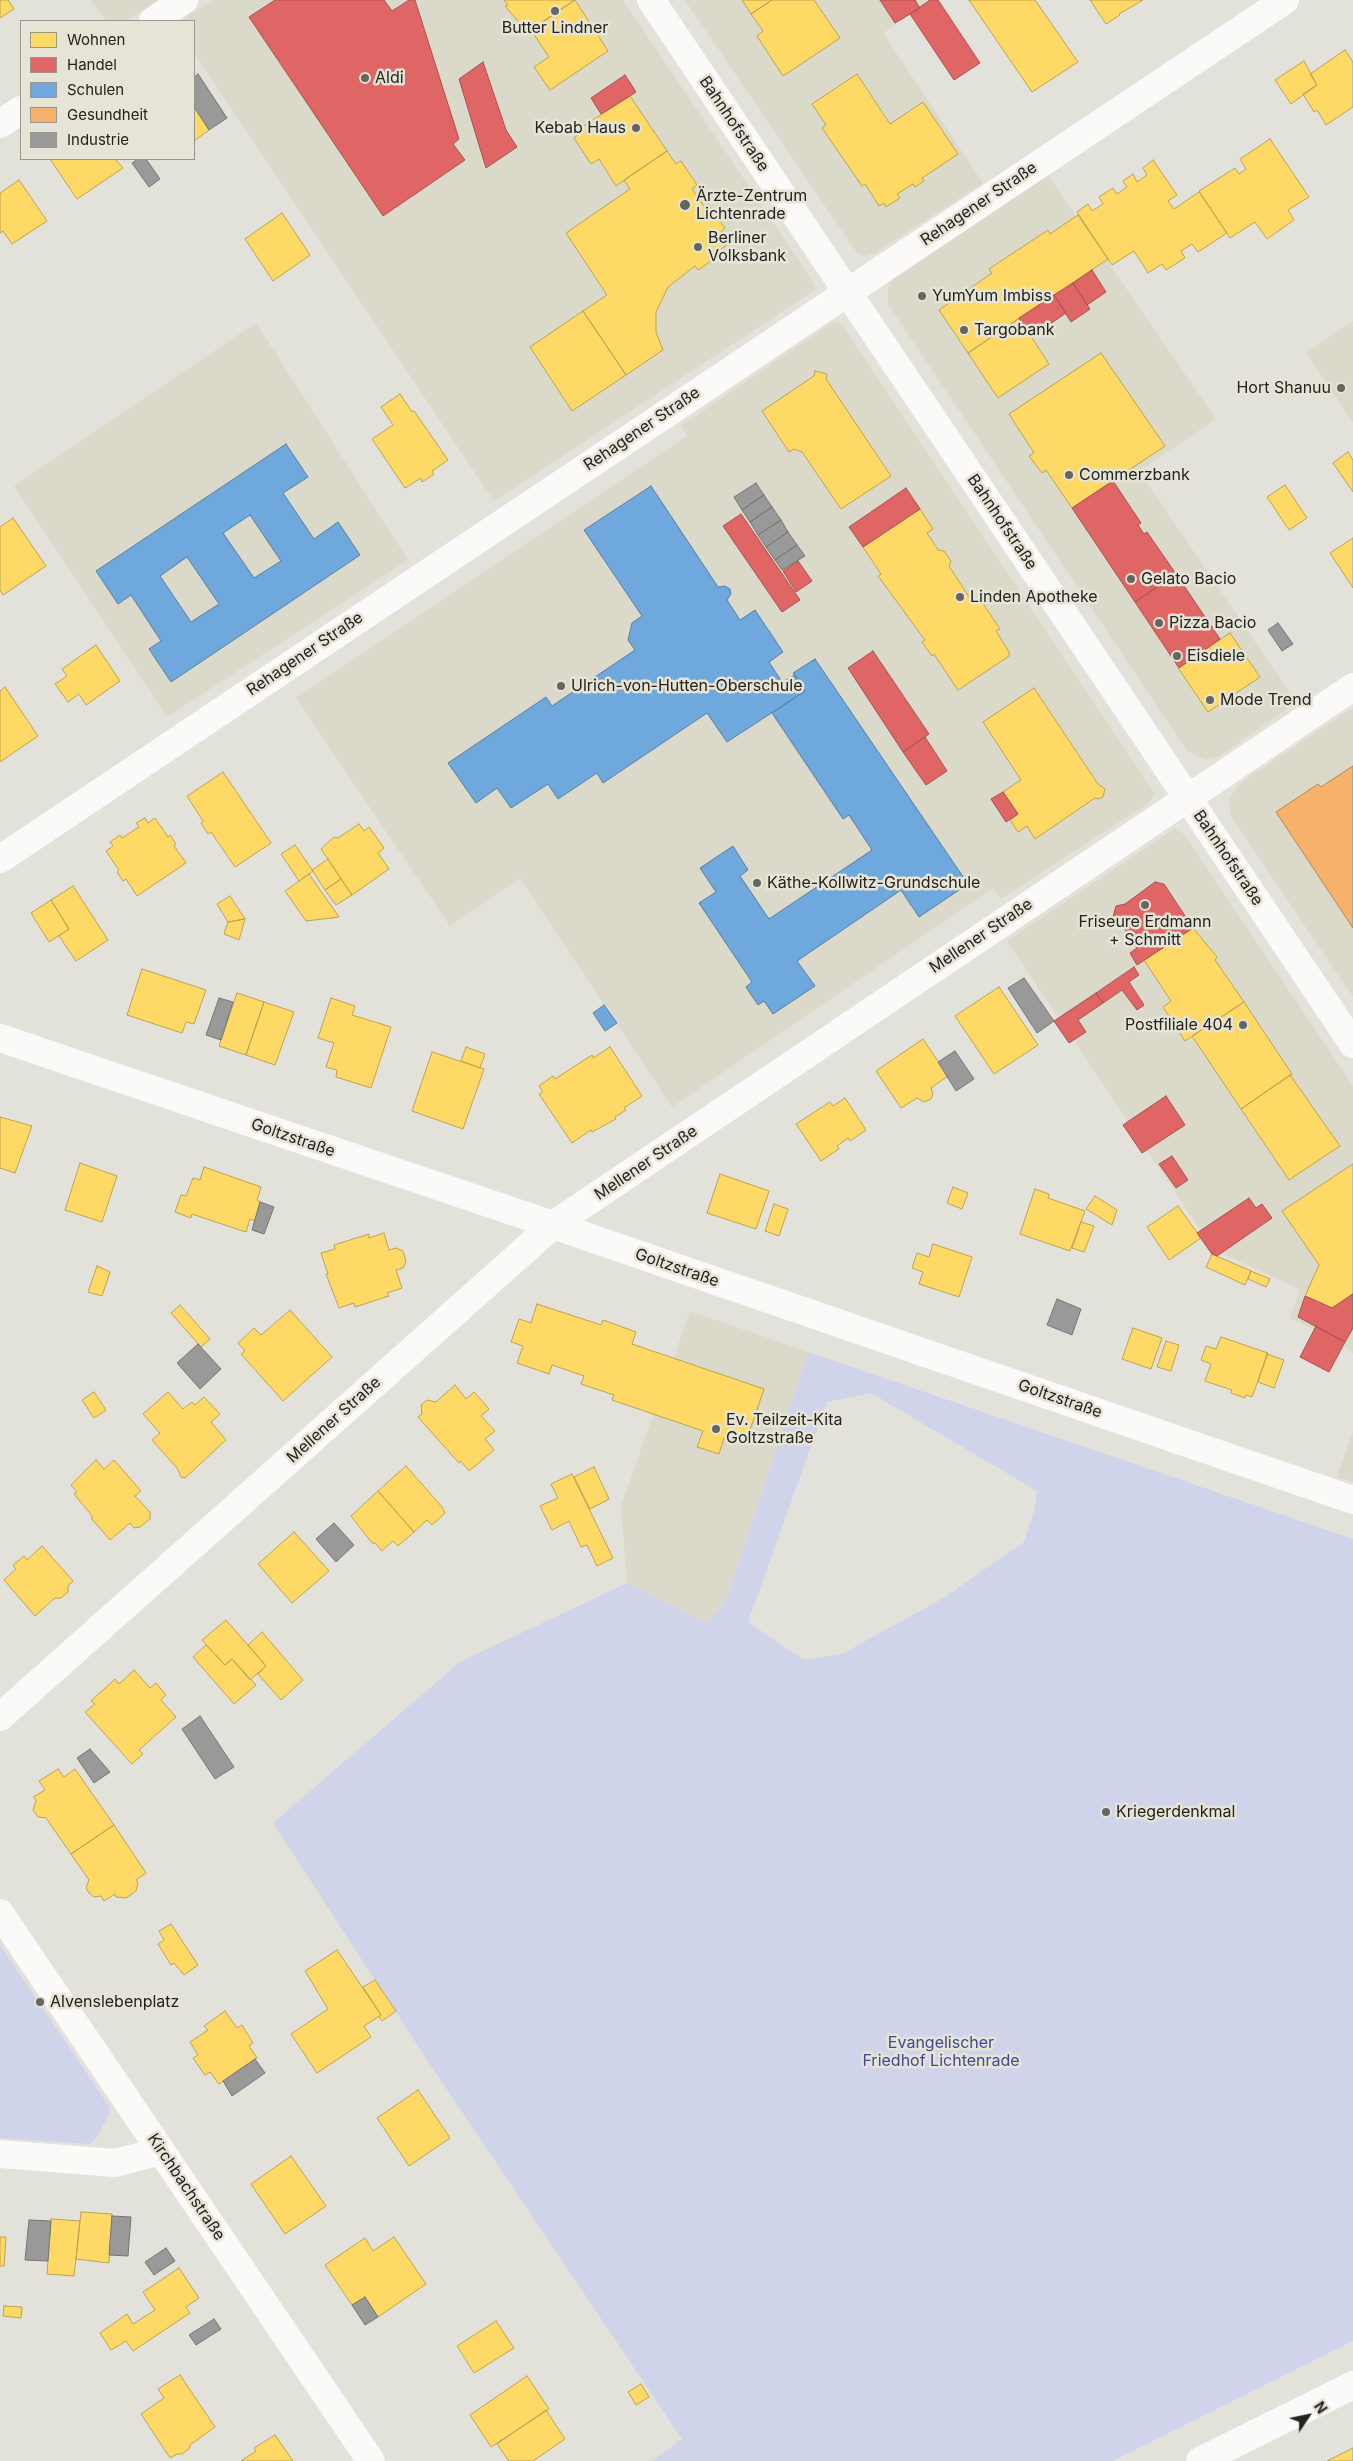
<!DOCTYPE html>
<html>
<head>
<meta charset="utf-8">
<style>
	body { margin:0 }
	#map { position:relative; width:1353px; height:2461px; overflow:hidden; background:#e2e1da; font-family:Inter,sans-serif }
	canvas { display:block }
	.legend { position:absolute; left:20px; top:20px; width:175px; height:140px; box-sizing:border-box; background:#e5e4d6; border:1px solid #98978c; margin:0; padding:6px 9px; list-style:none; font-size:15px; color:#24231e }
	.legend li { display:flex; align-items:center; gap:10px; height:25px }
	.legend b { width:25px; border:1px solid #98978c }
	.north { position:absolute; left:1283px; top:2391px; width:50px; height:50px; -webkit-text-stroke:4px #e5e4d6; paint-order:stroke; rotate:56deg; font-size:14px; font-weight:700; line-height:20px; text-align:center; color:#24231e }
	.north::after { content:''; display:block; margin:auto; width:18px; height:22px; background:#24231e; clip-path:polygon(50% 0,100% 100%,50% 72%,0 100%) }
</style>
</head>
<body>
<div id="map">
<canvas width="1353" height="2461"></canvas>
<ul class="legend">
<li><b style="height:14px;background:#ffd966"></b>Wohnen</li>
<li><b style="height:14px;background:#e06666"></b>Handel</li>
<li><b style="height:14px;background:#6fa8dc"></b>Schulen</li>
<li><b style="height:14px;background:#f6b26b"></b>Gesundheit</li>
<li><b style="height:14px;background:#999"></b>Industrie</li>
</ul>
<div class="north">N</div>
</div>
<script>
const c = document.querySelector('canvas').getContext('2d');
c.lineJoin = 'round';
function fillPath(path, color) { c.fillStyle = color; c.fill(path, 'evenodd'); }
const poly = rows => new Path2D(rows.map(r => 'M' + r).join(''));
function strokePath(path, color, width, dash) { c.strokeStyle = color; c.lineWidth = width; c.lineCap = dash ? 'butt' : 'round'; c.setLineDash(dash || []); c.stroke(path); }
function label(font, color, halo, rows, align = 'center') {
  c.font = font + ' Inter,sans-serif'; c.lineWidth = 5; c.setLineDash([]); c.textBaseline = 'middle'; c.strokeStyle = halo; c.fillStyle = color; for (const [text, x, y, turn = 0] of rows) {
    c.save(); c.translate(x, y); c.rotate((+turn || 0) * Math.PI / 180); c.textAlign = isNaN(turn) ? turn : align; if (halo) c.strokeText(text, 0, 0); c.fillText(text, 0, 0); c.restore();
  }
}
fillPath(poly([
	[91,0,158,0,127,21,106,21],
	[212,0,623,0,813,282,815,290,494,501,194,53,194,21,180,21],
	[685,0,931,0,883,33,983,183,873,254,864,256,857,253],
	[1047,174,1216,419,1139,471,1296,702,1220,756,1205,760,1187,751,888,304,888,288,894,277],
	[1353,321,1353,423,1306,353],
	[837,322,842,325,1155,794,1150,802,1001,899,993,888,672,1107,520,878,450,926,296,698,687,436,681,426,830,324],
	[256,323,408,560,167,717,14,486],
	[1353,708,1353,997,1231,816,1229,799,1240,783],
	[1174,829,1184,834,1353,1086,1353,1353,1346,1346,1290,1318,1300,1289,1214,1250,1007,941],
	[690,1311,808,1352,726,1601,706,1623,627,1583,621,1506],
	[1353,1431,1353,1482,1337,1477]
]), '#dad9ca');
fillPath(poly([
	[808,1352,1353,1539,1353,2341,1113,2461,652,2461,682,2439,425,2057,273,1823,460,1662,627,1583,706,1623,726,1601],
	[871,1393,1037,1491,1034,1511,1024,1542,945,1597,842,1654,804,1660,748,1622,827,1402],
	[0,1945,109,2106,110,2113,96,2138,90,2144,0,2138]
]), '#d0d4ea');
const homes = poly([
	[0,0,8,0,14,9,0,18,0,0],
	[504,0,575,0,527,32,505,6,508,5,504,0],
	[575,0,608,51,550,90,534,67,549,57,531,30,575,0],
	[742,0,772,0,751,14,742,0],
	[772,0,814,0,840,38,783,76,757,36,763,31,751,14,772,0],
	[969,0,1035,0,1078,62,1032,92,969,0],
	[1090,0,1143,0,1119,14,1120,15,1106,24,1090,0],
	[1345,50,1353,62,1353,107,1326,125,1317,110,1314,112,1303,94,1317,85,1310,74,1345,50],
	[1304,61,1317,85,1291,104,1275,80,1304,61],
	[857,74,890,124,923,102,958,154,922,178,924,181,915,187,913,184,897,194,900,198,886,207,884,203,879,206,865,184,862,186,822,128,826,125,812,104,857,74],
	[630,96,667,151,616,186,599,159,591,164,574,138,581,132,579,129,630,96],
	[194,103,209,130,194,141,194,103],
	[1270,139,1309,197,1288,210,1294,220,1267,239,1255,222,1230,238,1199,191,1235,168,1239,174,1246,169,1240,159,1270,139],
	[667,151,676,164,681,161,697,185,692,189,704,206,708,204,725,228,721,232,729,243,721,249,723,253,698,270,695,266,668,287,656,312,656,332,663,350,626,375,583,311,607,295,566,233,630,189,624,180,667,151],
	[50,159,119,159,116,160,123,168,77,199,50,159],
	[1153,160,1177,195,1168,201,1174,209,1199,192,1227,233,1198,252,1192,244,1181,251,1185,258,1166,270,1162,264,1148,273,1134,251,1112,265,1077,212,1088,204,1092,211,1103,204,1099,197,1113,188,1117,194,1127,187,1123,181,1133,174,1137,182,1147,175,1143,168,1153,160],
	[19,180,47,221,12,244,3,231,0,233,0,193,19,180],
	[282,213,310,255,273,281,245,239,282,213],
	[1078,215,1108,259,968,353,939,310,992,273,989,269,1048,230,1050,234,1078,215],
	[583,311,626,375,572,411,530,347,583,311],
	[1019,318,1049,364,998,398,968,353,1019,318],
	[1101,353,1165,446,1072,508,1046,470,1042,473,1029,456,1034,453,1009,414,1101,353],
	[815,371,827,374,826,379,891,476,841,509,802,452,794,449,789,452,762,411,814,376,815,371],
	[400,394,412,412,414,411,448,460,432,471,434,474,422,482,421,478,405,488,372,439,393,425,381,407,400,394],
	[1348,452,1353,460,1353,492,1333,463,1348,452],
	[1285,485,1307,518,1289,530,1267,497,1285,485],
	[920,509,933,529,927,533,938,550,944,551,951,561,949,566,973,603,980,599,1000,629,996,631,1009,652,1009,656,958,690,934,654,932,656,922,642,925,640,878,576,881,574,863,547,920,509],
	[13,518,46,566,3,595,0,590,0,527,13,518],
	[1353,538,1353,588,1330,553,1353,538],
	[1230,633,1260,677,1208,712,1178,668,1230,633],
	[96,645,120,681,86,705,79,694,68,702,55,684,67,676,62,669,96,645],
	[5,687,38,736,0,762,0,691,5,687],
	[1034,688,1098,784,1105,789,1103,797,1098,799,1095,798,1035,839,1027,826,1018,832,1010,820,1018,814,1003,792,1021,780,983,722,1034,688],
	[223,772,271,843,235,867,211,832,208,834,201,823,203,821,187,796,223,772],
	[145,818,148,823,155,818,168,837,170,835,176,844,174,846,186,863,137,896,126,879,123,881,117,872,119,870,106,851,113,846,110,842,120,835,122,838,139,827,136,823,145,818],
	[359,824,364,831,369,827,384,848,378,853,389,869,352,895,321,849,334,837,338,838,359,824],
	[295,845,313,871,299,881,281,854,295,845],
	[328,859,341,879,325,890,312,870,328,859],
	[309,874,339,917,306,921,285,891,309,874],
	[341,879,352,895,336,905,325,890,341,879],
	[73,886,108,940,76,961,59,936,69,929,51,900,73,886],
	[230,896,245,919,228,922,217,904,230,896],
	[51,900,69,929,49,942,31,913,51,900],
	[245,919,239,940,224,934,228,922,245,919],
	[1193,928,1217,957,1215,960,1244,1002,1185,1041,1163,1007,1171,1001,1144,960,1193,928],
	[142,969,206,990,194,1024,186,1022,182,1033,127,1015,142,969],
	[999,987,1038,1045,994,1074,955,1016,999,987],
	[237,993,264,1002,246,1055,219,1046,237,993],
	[331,998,355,1006,352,1015,391,1027,371,1088,336,1077,337,1070,326,1067,334,1043,318,1038,331,998],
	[264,1002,294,1012,275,1065,246,1055,264,1002],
	[1244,1002,1292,1074,1241,1109,1192,1036,1244,1002],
	[923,1039,948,1076,931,1088,933,1093,931,1099,924,1102,917,1098,901,1108,876,1071,923,1039],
	[466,1047,485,1054,480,1068,461,1061,466,1047],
	[610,1047,642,1096,624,1108,626,1110,615,1117,616,1119,592,1132,591,1130,572,1143,539,1094,543,1092,539,1086,553,1076,555,1079,592,1055,593,1058,610,1047],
	[432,1052,484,1069,463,1129,412,1111,432,1052],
	[1290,1075,1340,1146,1289,1180,1241,1109,1290,1075],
	[845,1098,866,1130,850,1141,848,1138,837,1146,839,1149,821,1161,796,1124,830,1102,833,1106,845,1098],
	[0,1117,32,1126,15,1173,0,1168,0,1117],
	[80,1163,117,1176,102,1222,65,1210,80,1163],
	[1353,1164,1353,1294,1332,1308,1305,1296,1319,1265,1282,1211,1353,1164],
	[204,1167,261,1187,257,1200,260,1202,255,1221,250,1219,246,1232,192,1214,191,1218,175,1212,181,1195,186,1196,193,1178,200,1180,204,1167],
	[720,1174,769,1191,756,1229,707,1213,720,1174],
	[953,1187,968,1193,962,1209,947,1203,953,1187],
	[1035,1189,1049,1194,1048,1198,1085,1211,1070,1251,1020,1234,1035,1189],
	[1095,1196,1117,1210,1112,1225,1086,1209,1095,1196],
	[774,1204,788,1209,779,1236,765,1231,774,1204],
	[1178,1206,1201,1238,1169,1260,1147,1227,1178,1206],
	[1081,1222,1094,1226,1084,1252,1072,1248,1081,1222],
	[384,1233,389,1250,396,1248,403,1251,406,1262,403,1268,396,1270,402,1288,387,1293,389,1296,355,1307,354,1303,339,1308,326,1274,328,1274,321,1253,335,1249,334,1245,369,1234,369,1238,384,1233],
	[933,1244,972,1257,959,1297,919,1284,923,1272,912,1268,917,1253,929,1257,933,1244],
	[1212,1254,1251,1271,1245,1285,1206,1267,1212,1254],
	[97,1266,110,1272,102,1296,88,1292,97,1266],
	[1251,1271,1270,1279,1266,1287,1248,1279,1251,1271],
	[537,1304,601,1325,603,1320,636,1332,632,1344,764,1389,745,1445,724,1438,719,1454,697,1447,703,1431,612,1400,614,1395,581,1384,584,1376,552,1365,549,1374,517,1363,523,1346,511,1342,519,1319,531,1323,537,1304],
	[180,1305,210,1339,201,1347,171,1313,180,1305],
	[290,1310,332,1357,283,1401,241,1354,245,1351,238,1343,254,1328,261,1335,290,1310],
	[1133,1328,1162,1338,1151,1369,1122,1359,1133,1328],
	[1221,1337,1268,1353,1252,1397,1246,1395,1245,1398,1231,1393,1232,1390,1205,1381,1211,1364,1201,1360,1206,1346,1216,1349,1221,1337],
	[1166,1341,1179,1345,1171,1371,1157,1367,1166,1341],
	[1267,1354,1284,1360,1274,1388,1258,1382,1267,1354],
	[455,1385,466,1399,474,1392,489,1409,481,1416,495,1431,485,1439,494,1450,469,1471,461,1461,459,1463,418,1417,422,1414,421,1405,427,1400,436,1402,455,1385],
	[94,1392,106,1410,94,1418,82,1400,94,1392],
	[168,1392,183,1409,192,1402,195,1405,204,1397,220,1414,211,1422,226,1440,185,1478,181,1477,177,1468,152,1440,160,1433,143,1414,168,1392],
	[96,1460,104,1469,114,1460,141,1491,135,1496,150,1512,150,1519,140,1527,134,1528,130,1523,110,1540,91,1518,93,1517,74,1494,77,1492,71,1485,96,1460],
	[406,1466,442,1507,445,1513,432,1525,427,1520,414,1532,378,1491,406,1466],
	[594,1467,609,1499,590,1509,574,1477,594,1467],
	[572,1474,613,1558,597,1566,587,1545,581,1547,569,1521,552,1530,540,1506,558,1498,551,1484,572,1474],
	[378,1491,414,1532,398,1546,393,1541,382,1551,375,1543,372,1543,351,1516,378,1491],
	[294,1532,329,1571,292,1603,258,1564,294,1532],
	[42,1546,73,1581,68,1586,68,1592,61,1598,55,1598,35,1616,4,1580,16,1569,13,1565,24,1556,27,1560,42,1546],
	[226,1620,266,1666,250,1680,232,1659,225,1665,202,1640,226,1620],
	[262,1632,303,1680,281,1700,258,1674,266,1666,248,1645,262,1632],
	[206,1645,225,1665,232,1659,256,1685,234,1704,193,1657,206,1645],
	[134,1670,150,1688,156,1683,166,1695,161,1700,176,1717,139,1750,143,1754,132,1764,85,1712,95,1704,91,1701,115,1679,119,1684,134,1670],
	[58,1769,64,1777,75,1769,114,1825,71,1854,46,1818,38,1817,33,1810,36,1800,33,1797,45,1790,39,1781,58,1769],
	[114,1825,146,1873,136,1880,138,1883,136,1891,126,1898,116,1897,115,1894,104,1901,101,1896,94,1897,89,1893,86,1888,89,1880,71,1854,114,1825],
	[171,1924,198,1965,184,1975,174,1963,171,1965,158,1944,164,1940,159,1931,171,1924],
	[337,1950,381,2015,364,2026,371,2037,317,2073,291,2034,328,2009,305,1971,337,1950],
	[375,1980,396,2011,382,2021,379,2017,381,2015,363,1987,375,1980],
	[225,2011,237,2028,242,2025,253,2043,249,2046,257,2058,219,2084,210,2072,205,2075,193,2058,198,2055,190,2042,208,2030,204,2026,225,2011],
	[418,2090,450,2138,409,2166,377,2118,418,2090],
	[291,2156,326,2206,285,2234,251,2184,291,2156],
	[81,2212,112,2214,109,2263,76,2259,81,2212],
	[51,2219,80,2221,74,2276,47,2274,51,2219],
	[0,2237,6,2237,4,2266,0,2266,0,2237],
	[394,2237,426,2284,378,2317,365,2297,352,2305,325,2265,365,2238,373,2251,394,2237],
	[179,2268,199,2298,186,2307,190,2313,133,2351,126,2341,111,2350,100,2333,127,2314,133,2324,155,2310,143,2292,179,2268],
	[4,2306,22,2307,21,2318,3,2316,4,2306],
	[496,2321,514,2348,474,2373,457,2346,496,2321],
	[180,2375,215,2427,190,2445,189,2449,182,2454,177,2454,170,2458,141,2414,164,2398,158,2389,180,2375],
	[527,2376,549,2409,491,2447,470,2415,527,2376],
	[641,2384,649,2397,636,2405,628,2392,641,2384],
	[546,2410,565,2439,533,2461,509,2461,497,2444,546,2410],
	[275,2435,293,2461,241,2461,256,2451,254,2448,275,2435],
	[1353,2448,1353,2461,1327,2461,1353,2448]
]);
fillPath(homes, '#ffd966');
strokePath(homes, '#bda250', 1);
const shops = poly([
	[275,0,384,0,392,11,409,0,415,0,459,139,453,144,465,160,383,216,249,17,275,0],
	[880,0,915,0,920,8,895,23,880,0],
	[930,0,938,0,980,63,954,80,910,14,930,0],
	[483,62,506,130,517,147,486,168,459,79,483,62],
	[625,75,636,92,601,114,591,98,625,75],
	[1092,270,1106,292,1087,305,1073,283,1092,270],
	[1073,283,1090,309,1071,322,1054,295,1073,283],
	[1054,295,1066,313,1031,337,1019,318,1054,295],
	[1113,481,1141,523,1138,525,1144,534,1147,532,1176,574,1135,602,1072,508,1113,481],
	[906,488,920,509,863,547,849,527,906,488],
	[741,514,800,600,782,612,723,526,741,514],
	[798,561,812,581,796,592,783,571,798,561],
	[1176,574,1220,639,1179,668,1135,602,1176,574],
	[873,651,929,734,903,752,848,668,873,651],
	[925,737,947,771,926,785,903,752,925,737],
	[1003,792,1018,814,1006,822,991,799,1003,792],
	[1155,882,1164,884,1193,928,1137,965,1130,953,1137,948,1122,925,1117,925,1113,917,1116,906,1125,904,1155,882],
	[1134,967,1139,975,1129,982,1144,1005,1137,1010,1122,990,1103,1003,1096,993,1134,967],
	[1096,993,1103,1003,1078,1020,1086,1032,1069,1043,1054,1021,1096,993],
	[1166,1096,1185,1125,1142,1153,1123,1125,1166,1096],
	[1172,1156,1188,1180,1176,1188,1159,1164,1172,1156],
	[1249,1198,1256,1208,1262,1204,1272,1218,1217,1256,1212,1254,1197,1233,1249,1198],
	[1353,1294,1353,1328,1345,1342,1298,1317,1305,1296,1332,1308,1353,1294],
	[1316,1326,1345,1342,1329,1372,1300,1357,1316,1326]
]);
fillPath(shops, '#e06666');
strokePath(shops, '#a85250', 1);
const schools = poly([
	[286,444,308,477,283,493,314,539,338,522,360,555,171,682,149,649,161,641,131,595,118,604,96,571,286,444],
	[250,515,281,561,254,578,223,533,250,515],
	[187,557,219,604,191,622,160,576,187,557],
	[651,486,718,587,725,586,730,589,731,594,727,600,740,620,755,610,783,652,769,662,782,682,795,675,805,691,727,742,707,713,603,783,597,773,558,799,548,784,511,808,497,788,476,803,448,763,546,697,552,706,635,650,628,640,632,623,642,616,584,530,651,486],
	[815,659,968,884,919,917,901,890,797,961,815,986,773,1014,764,1001,758,1005,746,987,752,982,699,903,716,892,700,868,733,846,748,870,740,876,769,919,872,850,849,815,843,819,772,713,805,691,793,673,815,659],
	[604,1005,617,1023,605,1031,593,1013,604,1005]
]);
fillPath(schools, '#6fa8dc');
strokePath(schools, '#5880a3', 1);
const health = poly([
	[1353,766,1353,928,1276,812,1318,784,1321,787,1353,766]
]);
fillPath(health, '#f6b26b');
strokePath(health, '#b78754', 1);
const industry = poly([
	[198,74,227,118,209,130,194,107,194,77,198,74],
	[138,159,146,159,160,179,149,187,132,163,138,159],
	[756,483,764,495,742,510,734,497,756,483],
	[764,495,772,507,750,522,742,510,764,495],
	[772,507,781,520,758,535,750,522,772,507],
	[781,520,788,532,766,547,758,535,781,520],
	[788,532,797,545,775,560,766,547,788,532],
	[797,545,805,556,782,570,775,560,797,545],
	[1278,623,1293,644,1282,651,1268,630,1278,623],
	[1024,978,1054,1021,1037,1033,1008,988,1024,978],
	[219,998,233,1002,221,1040,206,1035,219,998],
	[955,1051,974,1079,956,1091,938,1062,955,1051],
	[260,1202,274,1207,264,1234,252,1230,260,1202],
	[1057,1299,1081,1309,1072,1335,1047,1325,1057,1299],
	[198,1344,221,1369,200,1389,177,1363,198,1344],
	[334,1523,354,1545,336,1562,316,1539,334,1523],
	[200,1716,234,1767,215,1779,182,1729,200,1716],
	[90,1749,110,1772,94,1783,77,1758,90,1749],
	[255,2059,265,2073,232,2096,223,2081,255,2059],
	[112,2216,131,2217,128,2256,109,2255,112,2216],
	[29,2220,51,2221,48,2261,25,2260,29,2220],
	[166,2248,175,2261,154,2275,145,2262,166,2248],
	[365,2297,378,2317,365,2325,352,2305,365,2297],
	[214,2319,221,2329,196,2345,189,2335,214,2319]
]);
fillPath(industry, '#999');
strokePath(industry, '#767674', 1);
strokePath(poly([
	[153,21,184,0],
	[0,124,21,110],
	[0,859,1285,0],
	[0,1038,553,1225,1353,1500],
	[0,1717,553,1225,1353,687],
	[0,1913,371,2461],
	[0,2154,115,2163,161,2151],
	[1200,2461,1353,2385]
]), '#fbfaf9', 28);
strokePath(poly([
	[651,0,1353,1044]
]), '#fbfaf9', 28);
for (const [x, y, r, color] of [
	[555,11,5,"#666660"],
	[365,78,5,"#666660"],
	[636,128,5,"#666660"],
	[685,205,6,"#666660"],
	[698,247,5,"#666660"],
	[922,296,5,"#666660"],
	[964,330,5,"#666660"],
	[1341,388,5,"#666660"],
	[1069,475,5,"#666660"],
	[1131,579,5,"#666660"],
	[960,597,5,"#666660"],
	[1159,623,5,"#666660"],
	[1177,656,5,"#666660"],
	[561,686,5,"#666660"],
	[1210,700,5,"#666660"],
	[757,883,5,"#666660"],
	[1145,905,5,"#666660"],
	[1243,1025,5,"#666660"],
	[716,1429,5,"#666660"],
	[1106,1812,5,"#666660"],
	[40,2002,5,"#666660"]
]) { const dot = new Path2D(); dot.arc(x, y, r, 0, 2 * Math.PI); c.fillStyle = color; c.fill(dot); strokePath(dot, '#e5e4d6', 2); }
label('16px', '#24231e', '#e5e4d6', [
	["Butter Lindner",555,28,"center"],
	["Aldi",375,78],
	["Kebab Haus",626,128,"right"],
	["Ärzte-Zentrum",696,196],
	["Lichtenrade",696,214],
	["Berliner",708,238],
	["Volksbank",708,256],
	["YumYum Imbiss",932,296],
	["Targobank",974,330],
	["Hort Shanuu",1331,388,"right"],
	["Commerzbank",1079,475],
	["Gelato Bacio",1141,579],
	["Linden Apotheke",970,597],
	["Pizza Bacio",1169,623],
	["Eisdiele",1187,656],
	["Ulrich-von-Hutten-Oberschule",571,686],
	["Mode Trend",1220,700],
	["Käthe-Kollwitz-Grundschule",767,883],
	["Friseure Erdmann",1145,922,"center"],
	["+ Schmitt",1145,940,"center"],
	["Postfiliale 404",1233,1025,"right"],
	["Ev. Teilzeit-Kita",726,1420],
	["Goltzstraße",726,1438],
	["Kriegerdenkmal",1116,1812],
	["Alvenslebenplatz",50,2002]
], 'left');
label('16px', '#24231e', '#e5e4d6', [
	["Bahnhofstraße",734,124,56],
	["Rehagener Straße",979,204,-34],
	["Rehagener Straße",642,429,-34],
	["Bahnhofstraße",1002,522,56],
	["Rehagener Straße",305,654,-34],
	["Bahnhofstraße",1228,858,56],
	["Mellener Straße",981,936,-34],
	["Goltzstraße",293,1138,19],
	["Mellener Straße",646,1163,-34],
	["Goltzstraße",677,1268,19],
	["Goltzstraße",1060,1399,19],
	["Mellener Straße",334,1420,-42],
	["Kirchbachstraße",186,2187,56]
]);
label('16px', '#424797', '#e5e4d6', [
	["Evangelischer",941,2043],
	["Friedhof Lichtenrade",941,2061]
]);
</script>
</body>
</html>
